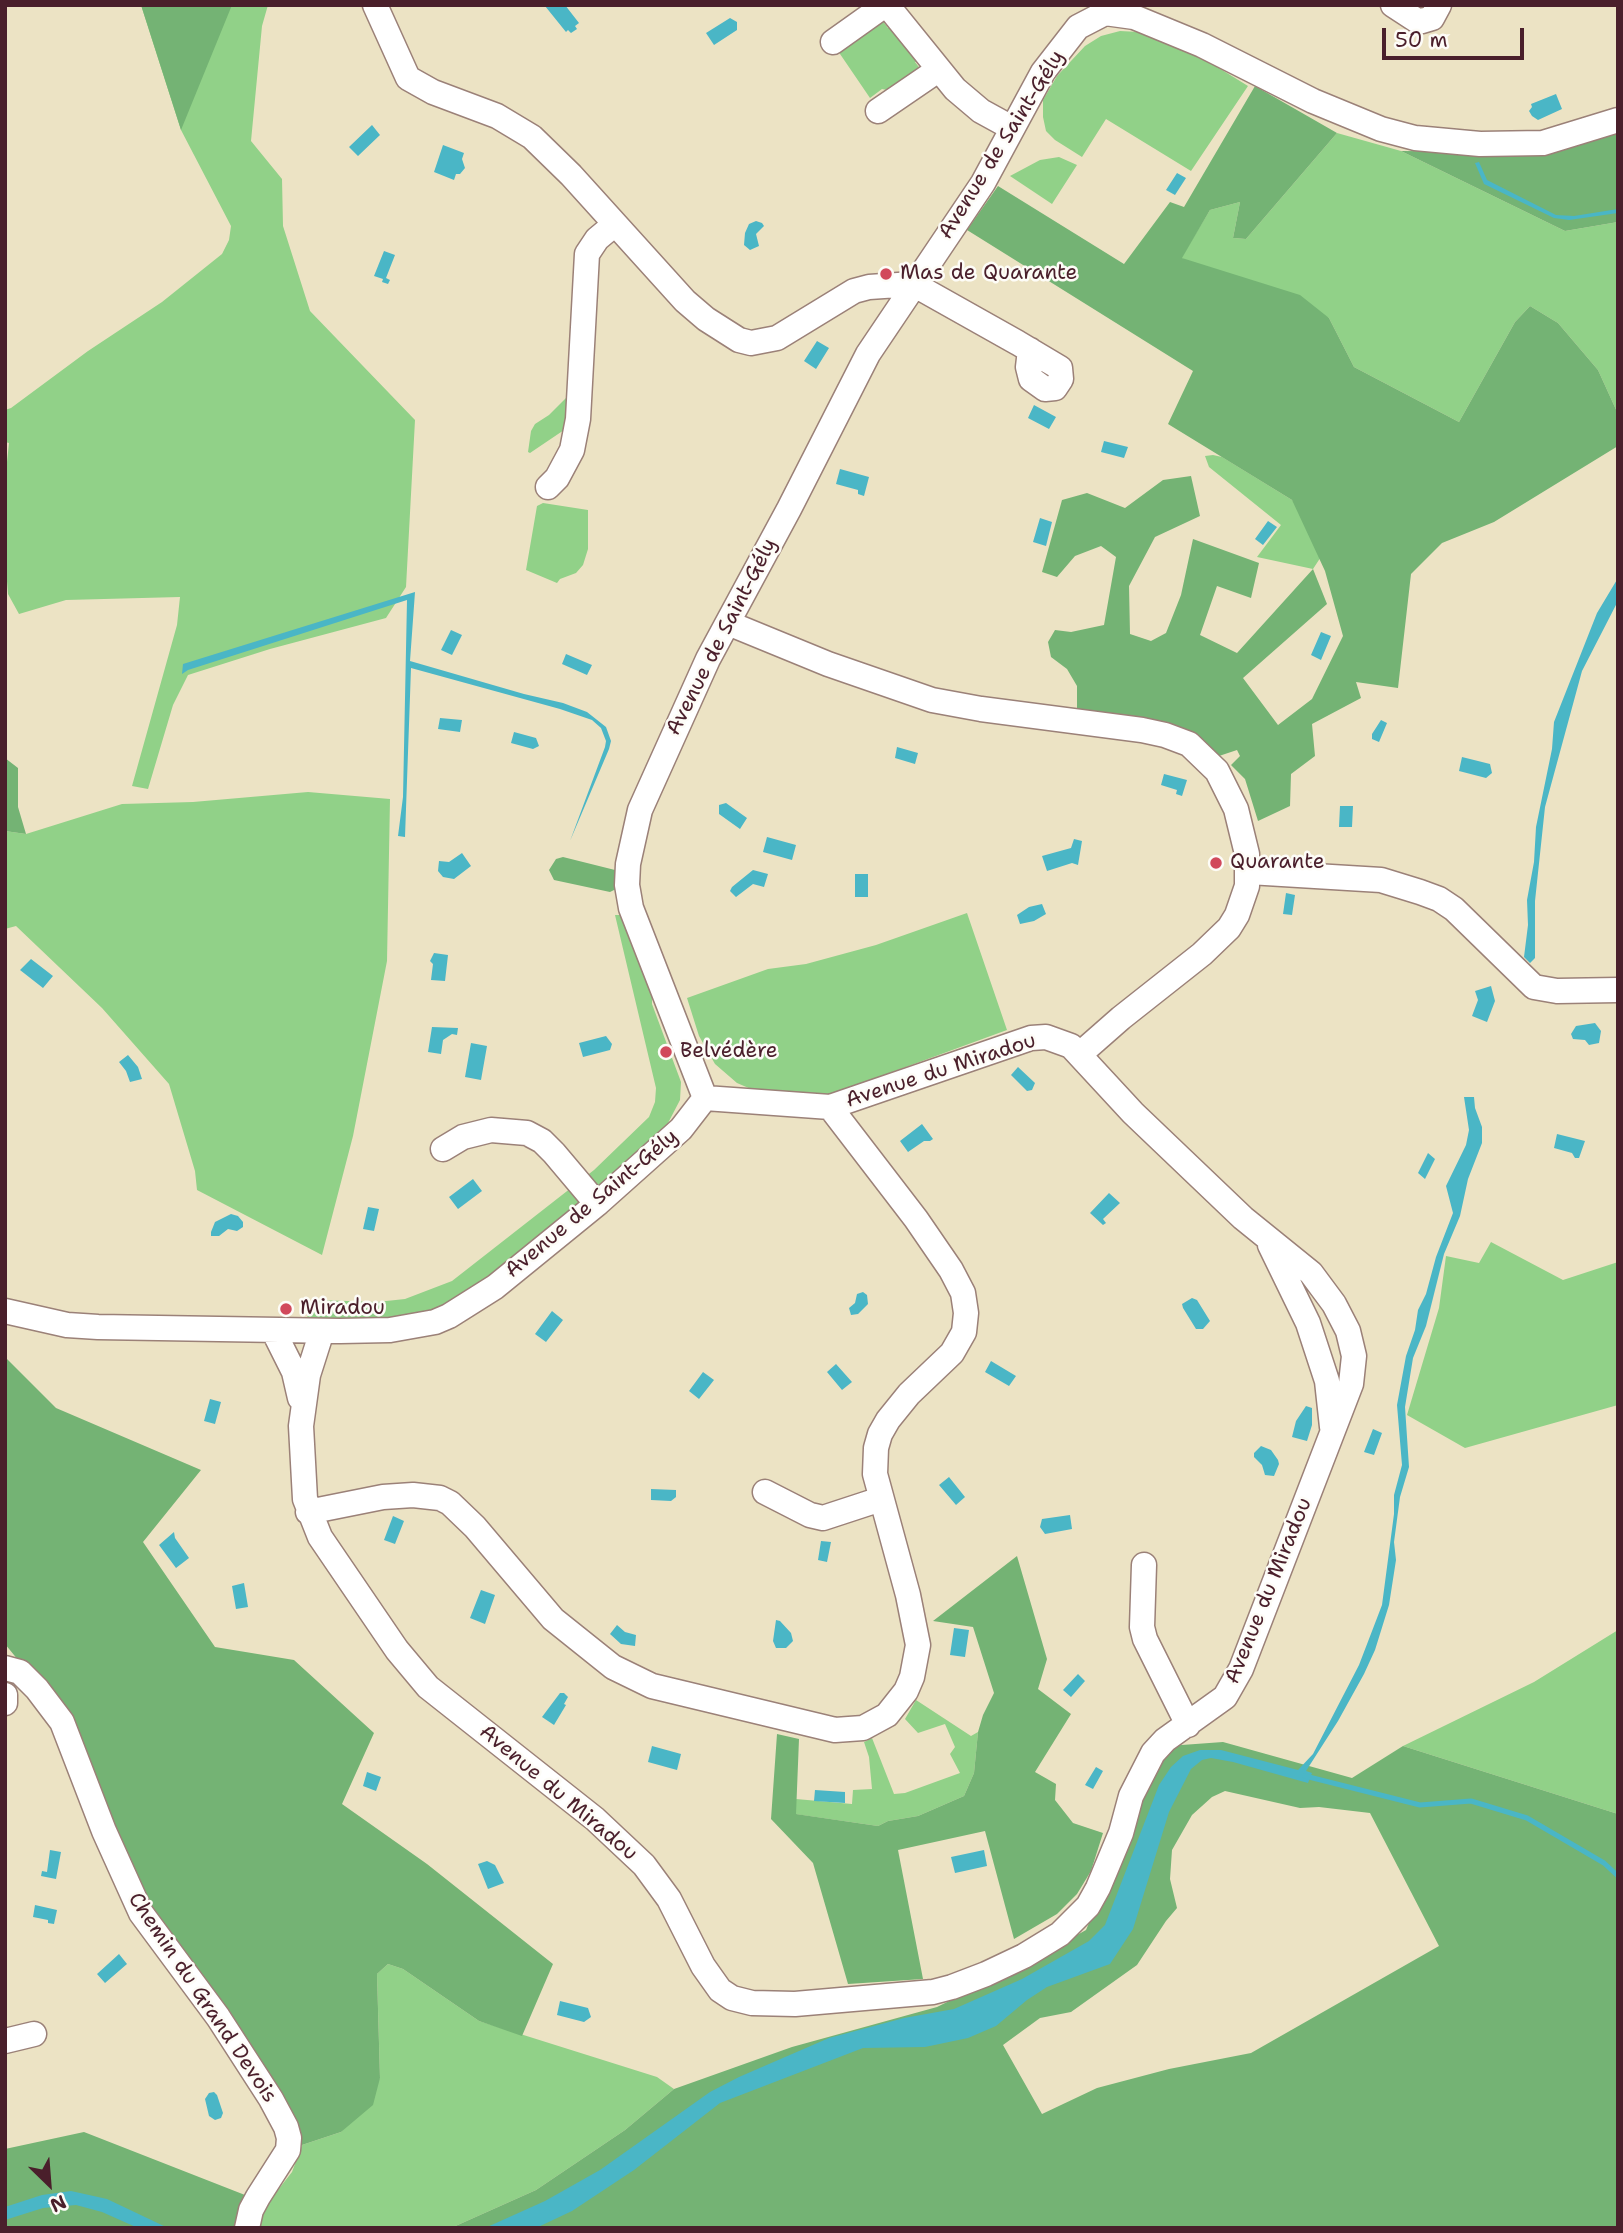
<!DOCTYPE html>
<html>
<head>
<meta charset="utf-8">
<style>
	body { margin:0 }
	#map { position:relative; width:1623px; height:2233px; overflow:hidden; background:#ece3c4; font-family:"Shantell Sans",sans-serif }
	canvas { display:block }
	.frame { position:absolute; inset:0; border:7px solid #4a1f2b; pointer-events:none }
	.north { position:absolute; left:14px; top:2149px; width:70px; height:70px; -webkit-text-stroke:5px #fdfcf7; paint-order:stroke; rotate:155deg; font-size:19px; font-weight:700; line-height:28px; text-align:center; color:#4a1f2b }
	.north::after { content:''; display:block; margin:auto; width:24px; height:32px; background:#4a1f2b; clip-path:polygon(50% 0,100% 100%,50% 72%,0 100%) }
	.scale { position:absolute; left:1382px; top:28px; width:142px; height:32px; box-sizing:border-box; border:4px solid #4a1f2b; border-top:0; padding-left:9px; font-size:21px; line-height:24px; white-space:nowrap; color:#4a1f2b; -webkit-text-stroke:5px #fdfcf7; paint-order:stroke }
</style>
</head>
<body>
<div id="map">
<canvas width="1623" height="2233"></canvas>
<div class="frame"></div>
<div class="north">N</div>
<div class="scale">50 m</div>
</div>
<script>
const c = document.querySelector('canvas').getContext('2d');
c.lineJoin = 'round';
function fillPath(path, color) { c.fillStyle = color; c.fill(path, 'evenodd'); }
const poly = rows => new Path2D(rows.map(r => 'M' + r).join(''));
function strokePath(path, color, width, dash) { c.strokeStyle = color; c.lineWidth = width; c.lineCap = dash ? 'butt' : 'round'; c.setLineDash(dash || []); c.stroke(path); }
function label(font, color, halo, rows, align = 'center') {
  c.font = font + ' "Shantell Sans",sans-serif'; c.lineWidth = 5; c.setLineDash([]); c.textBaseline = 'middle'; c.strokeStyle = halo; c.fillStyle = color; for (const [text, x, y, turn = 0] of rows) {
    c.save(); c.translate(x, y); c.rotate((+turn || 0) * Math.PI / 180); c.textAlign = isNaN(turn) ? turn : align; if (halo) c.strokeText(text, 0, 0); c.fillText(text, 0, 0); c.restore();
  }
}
fillPath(poly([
	[141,5,268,5,262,26,251,141,282,179,283,226,310,311,415,420,406,587,386,618,270,649,188,675,173,705,148,789,132,786,177,625,180,597,66,600,19,614,8,594,5,556,5,481,9,443,5,442,5,410,11,408,88,351,162,302,222,254,229,240,231,226,181,130],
	[882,20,888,28,892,26,919,60,915,62,921,70,892,91,882,89,870,98,838,51],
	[1120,31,1139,32,1193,52,1248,86,1191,171,1106,119,1082,157,1055,140,1046,131,1043,117,1043,100,1057,76,1085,46,1101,36],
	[1337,133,1401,151,1565,231,1618,222,1618,414,1598,370,1558,323,1530,306,1515,322,1459,422,1354,367,1329,318,1181,258,1210,210,1240,202,1233,238,1246,239],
	[1059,157,1077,165,1052,204,1010,176,1040,160],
	[572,392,567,428,530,453,528,452,531,431,535,424,549,415],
	[1213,455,1222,457,1292,500,1332,540,1313,569,1257,557,1281,525,1209,467,1205,456],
	[543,503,588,510,588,549,583,565,576,573,560,579,557,583,526,570,537,506],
	[308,792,390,799,387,961,353,1136,322,1255,197,1190,195,1171,169,1084,102,1008,16,926,5,929,5,831,26,834,122,804,193,802],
	[967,913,1007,1030,832,1094,819,1095,751,1089,737,1083,715,1064,699,1036,687,998,768,969,806,964,876,945],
	[615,915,625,915,652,990,652,1004,681,1082,680,1100,667,1125,646,1148,479,1291,405,1322,304,1323,316,1300,377,1302,405,1299,452,1281,594,1170,649,1117,655,1102,656,1088],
	[1491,1242,1563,1280,1618,1262,1618,1405,1465,1448,1407,1415,1439,1308,1446,1256,1479,1263],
	[1618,1630,1618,1814,1403,1746,1534,1682],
	[916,1700,971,1736,978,1732,974,1773,964,1796,918,1816,888,1821,878,1826,795,1814,796,1799,852,1804,853,1790,872,1789,869,1757,864,1742,872,1738,894,1794,905,1793,960,1773,950,1754,955,1747,945,1724,918,1733,905,1719],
	[388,1964,403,1969,479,2021,657,2077,674,2089,625,2130,536,2190,451,2228,257,2228,263,2209,292,2172,302,2145,341,2132,380,2078,377,1974]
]), '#91d188');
fillPath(poly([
	[141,5,232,5,181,130],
	[1255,86,1337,133,1246,239,1233,238,1240,202,1210,210,1182,258,1300,295,1329,318,1354,367,1459,422,1515,322,1530,306,1558,323,1598,370,1618,414,1618,446,1494,522,1442,543,1411,574,1398,688,1356,682,1361,698,1312,724,1315,756,1291,774,1290,806,1258,821,1245,779,1231,765,1240,756,1237,750,1219,756,1211,748,1176,727,1077,712,1077,686,1067,669,1051,657,1048,642,1055,630,1071,632,1104,625,1116,557,1101,546,1075,556,1057,577,1042,572,1062,500,1087,493,1125,508,1163,480,1191,476,1200,516,1155,537,1129,586,1130,634,1151,641,1166,633,1181,595,1193,539,1259,563,1251,598,1217,586,1200,635,1237,653,1313,569,1327,604,1243,678,1278,725,1312,699,1343,636,1325,571,1292,500,1168,424,1193,371,967,230,998,186,1124,264,1170,202,1184,207],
	[1618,132,1618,222,1565,231,1401,151,1550,152],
	[5,758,18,768,18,807,26,834,5,831],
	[563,857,615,870,617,872,616,889,610,892,554,880,549,870,556,859],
	[5,1357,56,1408,201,1470,143,1542,215,1647,294,1660,374,1733,342,1804,427,1864,553,1964,522,2036,479,2021,403,1969,388,1964,377,1974,380,2078,373,2105,341,2132,302,2145,286,2108,159,1929,23,1666,5,1644],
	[1017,1556,1047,1659,1038,1689,1071,1714,1035,1772,1056,1784,1055,1800,1073,1823,1103,1833,1091,1871,1077,1894,1057,1914,1014,1939,985,1831,898,1850,923,1979,848,1984,813,1863,771,1819,777,1734,799,1739,796,1814,878,1826,888,1821,918,1816,964,1796,974,1773,978,1732,983,1715,994,1693,973,1627,933,1621],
	[1223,1742,1352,1778,1403,1746,1618,1814,1618,2228,451,2228,536,2190,625,2130,674,2089,792,2047,937,2007,1032,1960,1086,1930,1137,1810,1168,1746],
	[1225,1791,1300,1808,1319,1807,1370,1813,1439,1946,1251,2053,1169,2069,1097,2088,1042,2114,1003,2045,1040,2018,1071,2012,1137,1965,1166,1921,1177,1908,1170,1879,1172,1850,1192,1815,1212,1797],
	[84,2132,245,2195,241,2228,5,2228,5,2149]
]), '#74b374');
fillPath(poly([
	[565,5,579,23,575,26,577,29,571,33,568,30,566,32,545,6],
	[730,18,737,22,737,30,714,45,706,33],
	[1556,94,1562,109,1538,120,1532,116,1529,111,1532,107,1531,104],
	[372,125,380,135,358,156,349,147],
	[443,145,464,153,462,159,465,168,460,174,456,174,454,180,434,172],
	[1479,162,1487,180,1556,215,1574,216,1618,209,1618,213,1569,220,1554,218,1484,184,1475,163],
	[1177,173,1186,178,1175,195,1166,190],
	[756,221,762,223,764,226,756,234,759,246,750,250,744,245,745,233,749,224],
	[384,251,395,255,386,278,390,280,388,284,382,282,383,279,374,276],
	[817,341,829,348,816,369,804,361],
	[1034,405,1056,417,1049,429,1028,418],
	[1104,441,1128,447,1124,458,1101,452],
	[840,469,869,477,864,496,858,494,858,490,836,484],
	[1040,518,1052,522,1046,546,1033,542],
	[1268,521,1277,527,1263,545,1255,539],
	[1618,578,1618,601,1582,671,1545,807,1535,901,1535,958,1530,963,1524,957,1528,925,1527,900,1534,862,1536,827,1552,749,1554,722,1597,613],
	[415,592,410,661,524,694,563,703,587,712,606,727,611,741,609,749,570,841,605,747,606,741,601,728,592,720,560,709,411,668,405,837,398,836,403,797,407,600,188,670,182,674,183,664],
	[451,630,462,635,452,655,441,650],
	[1321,632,1331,636,1321,660,1311,655],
	[566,654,592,665,587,675,562,664],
	[440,718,462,720,460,732,438,729],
	[1381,720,1387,723,1379,742,1372,739,1372,734],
	[514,732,536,738,539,746,533,749,511,743],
	[897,747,918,753,915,764,895,758],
	[1462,757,1490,764,1492,773,1486,778,1459,771],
	[1164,774,1187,780,1182,796,1176,794,1177,790,1161,785],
	[726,803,747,818,740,829,719,814,719,805],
	[1340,806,1353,806,1352,827,1339,827],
	[767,837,796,845,792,860,763,852],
	[1074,839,1082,841,1078,865,1072,863,1047,871,1042,856,1071,848],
	[462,853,471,866,454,879,443,877,438,871,439,861,449,862],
	[753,870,768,874,764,887,753,884,736,897,730,891,732,887],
	[855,874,868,874,868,897,855,897],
	[1286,893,1295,895,1292,915,1283,914],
	[1042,904,1046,914,1034,921,1020,924,1017,915,1029,907],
	[434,953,448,955,445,981,431,980,433,964,430,961],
	[31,959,53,976,43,988,20,970],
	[1491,986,1495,1001,1487,1022,1472,1016,1478,1000,1475,991],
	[1595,1023,1601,1031,1599,1043,1589,1045,1585,1040,1573,1039,1571,1034,1576,1026],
	[432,1027,458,1028,457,1035,452,1034,443,1040,441,1054,428,1052],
	[606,1036,612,1044,610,1050,583,1057,579,1043],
	[471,1043,487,1046,481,1080,465,1077],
	[128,1055,138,1067,142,1079,130,1082,126,1071,119,1062],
	[1018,1067,1035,1083,1032,1090,1027,1091,1011,1075],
	[1464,1097,1474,1097,1475,1108,1482,1127,1482,1143,1468,1179,1460,1216,1444,1254,1426,1326,1413,1358,1405,1407,1409,1467,1400,1497,1394,1542,1396,1560,1389,1605,1375,1650,1364,1674,1338,1721,1306,1771,1312,1773,1308,1783,1233,1762,1211,1758,1202,1760,1191,1769,1169,1812,1133,1929,1110,1964,1047,1987,1027,2000,996,2026,968,2038,925,2047,863,2048,720,2103,634,2170,572,2211,536,2228,485,2228,545,2201,600,2170,710,2092,739,2077,829,2038,904,2018,954,2009,1022,1979,1089,1941,1105,1925,1159,1785,1171,1767,1183,1756,1200,1750,1221,1750,1298,1770,1313,1754,1359,1665,1382,1605,1394,1514,1394,1495,1402,1465,1397,1405,1406,1356,1415,1330,1418,1310,1426,1294,1436,1257,1453,1213,1446,1186,1466,1145,1469,1130],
	[922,1124,933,1139,930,1141,924,1141,908,1152,900,1141],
	[1557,1134,1585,1141,1579,1158,1575,1158,1572,1153,1554,1148],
	[1428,1153,1435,1159,1425,1179,1418,1173],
	[473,1179,482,1191,458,1209,449,1197],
	[1109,1193,1120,1203,1103,1219,1106,1223,1103,1225,1090,1213],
	[368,1207,379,1209,374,1231,363,1229],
	[231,1214,238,1216,243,1222,243,1227,237,1231,228,1229,219,1236,211,1236,211,1232,215,1222],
	[863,1292,867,1295,868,1304,858,1314,851,1315,849,1308,855,1303,857,1294],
	[1192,1298,1197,1300,1210,1321,1203,1329,1196,1329,1183,1308,1182,1304],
	[552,1311,563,1320,546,1342,535,1334],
	[991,1361,1016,1376,1009,1386,985,1372],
	[836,1364,852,1382,842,1390,827,1372],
	[703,1372,714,1380,699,1399,689,1391],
	[210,1399,221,1402,215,1424,204,1421],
	[1306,1406,1312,1408,1312,1425,1307,1441,1292,1437,1296,1421],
	[1373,1429,1382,1433,1374,1455,1364,1452],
	[1261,1446,1271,1450,1278,1460,1279,1464,1274,1476,1265,1475,1262,1465,1254,1457,1254,1453],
	[949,1477,965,1497,956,1505,939,1485],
	[651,1489,676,1490,676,1497,671,1501,651,1500],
	[1070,1515,1072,1529,1045,1534,1040,1527,1042,1519],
	[393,1516,404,1521,395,1544,384,1540],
	[174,1532,175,1538,189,1558,176,1568,159,1545],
	[821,1541,831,1542,827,1562,818,1560],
	[244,1583,248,1607,236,1609,232,1586],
	[481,1590,495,1595,485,1624,470,1618],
	[776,1620,780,1621,791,1633,793,1641,786,1648,776,1648,773,1641],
	[617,1625,625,1632,636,1635,635,1646,621,1644,610,1634],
	[954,1628,969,1630,965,1657,950,1655],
	[1078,1674,1085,1681,1071,1697,1063,1690],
	[560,1693,564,1693,568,1697,564,1704,566,1705,554,1725,542,1717],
	[652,1746,681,1754,677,1770,648,1762],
	[1096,1767,1103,1771,1093,1789,1085,1785],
	[367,1772,381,1777,376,1791,363,1786],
	[815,1790,845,1792,845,1803,814,1801],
	[50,1850,61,1852,56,1879,41,1876,42,1871,47,1872],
	[984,1850,987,1866,955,1873,951,1857],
	[487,1861,495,1865,504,1883,488,1889,478,1864],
	[35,1905,57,1910,54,1924,48,1923,48,1920,33,1917],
	[119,1954,127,1964,105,1983,97,1974],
	[560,2001,588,2008,591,2017,584,2022,557,2015],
	[214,2092,217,2095,223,2113,221,2118,215,2120,209,2116,205,2099,209,2093],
	[71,2191,107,2199,168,2228,138,2228,102,2212,76,2205,43,2208,5,2220,5,2207,42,2195]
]), '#4ab6c6');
strokePath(poly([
	[1305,1776,1420,1805,1471,1801,1527,1818,1604,1863,1618,1876]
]), '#4ab6c6', 5);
const minor = poly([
	[375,5,408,78,433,92,497,116,532,137,571,175,685,301,706,319,739,340,751,343,777,338,854,291,869,287,913,284,1018,343,1060,368,1061,379,1055,388,1045,389,1031,379,1028,367,1030,350],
	[887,5,955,89,981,111,1012,128],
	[1393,5,1416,20,1422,21,1432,18,1439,5],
	[833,42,885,5],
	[878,111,938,70],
	[548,487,557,478,572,450,578,419,587,254,597,239,615,224],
	[728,623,828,664,932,700,981,709,1142,730,1165,735,1189,744,1217,771,1236,809,1247,854,1247,886,1237,915,1229,928,1202,954,1121,1018,1080,1054],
	[1249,872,1381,880,1420,892,1439,899,1454,909,1534,987,1557,991,1618,990],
	[443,1149,463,1137,491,1130,527,1133,542,1141,554,1153,597,1204],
	[1270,1245,1308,1323,1327,1381,1332,1427],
	[5,1311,67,1325,98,1327,340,1331,390,1330,435,1322,449,1316,495,1287,597,1204,681,1129,705,1098,631,908,627,885,628,864,640,810,708,659,789,509,868,354,983,183,1043,72,1078,27,1105,13,1134,17,1202,45,1313,101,1381,129,1415,138,1480,144,1543,143,1618,120],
	[273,1330,294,1372,300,1398],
	[322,1331,308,1375,301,1426,305,1499,320,1537,397,1650,428,1687,595,1819,644,1865,669,1899,703,1966,720,1990,732,1998,752,2003,795,2004,933,1992,952,1987,986,1974,1024,1956,1060,1934,1088,1906,1098,1888,1121,1833,1131,1796,1153,1753,1165,1740,1225,1697,1241,1669,1351,1384,1354,1356,1348,1331,1334,1304,1311,1273,1243,1218,1133,1113,1071,1046,1046,1037,1031,1038,830,1107,705,1098],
	[765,1492,810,1515,823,1518,881,1499],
	[308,1512,383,1497,413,1495,440,1498,450,1503,475,1527,553,1619,613,1667,652,1686,835,1730,863,1728,887,1715,906,1691,912,1677,918,1645,908,1595,875,1474,876,1448,880,1434,888,1420,909,1394,952,1353,964,1332,966,1313,963,1293,951,1270,916,1219,830,1107],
	[1144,1565,1142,1627,1145,1639,1188,1725],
	[5,1668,20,1672,37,1689,62,1722,104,1831,141,1913,218,2017,271,2099,286,2127,289,2138,288,2150,258,2197,251,2210,247,2228],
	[5,1695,5,1703],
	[5,2041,34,2034]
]);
strokePath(minor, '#9b8178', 27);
strokePath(minor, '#fff', 24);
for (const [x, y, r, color] of [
	[886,274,7,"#d1495b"],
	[1216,863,7,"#d1495b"],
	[666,1052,7,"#d1495b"],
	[286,1309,7,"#d1495b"]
]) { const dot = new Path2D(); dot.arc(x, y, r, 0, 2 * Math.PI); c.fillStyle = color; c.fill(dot); strokePath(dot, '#fdfcf7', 2.5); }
label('21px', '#4a1f2b', '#fdfcf7', [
	["Avenue de Saint-Gély",1002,145,-58],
	["Avenue de Saint-Gély",722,637,-63],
	["Avenue du Miradou",941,1071,-18],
	["Avenue de Saint-Gély",592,1204,-40],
	["Avenue du Miradou",1269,1591,-68],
	["Avenue du Miradou",558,1793,40],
	["Chemin du Grand Devois",202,1998,56]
]);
label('21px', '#4a1f2b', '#fdfcf7', [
	["Mas de Quarante",900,274],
	["Quarante",1230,863],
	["Belvédère",680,1052],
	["Miradou",300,1309]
], 'left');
</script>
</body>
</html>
